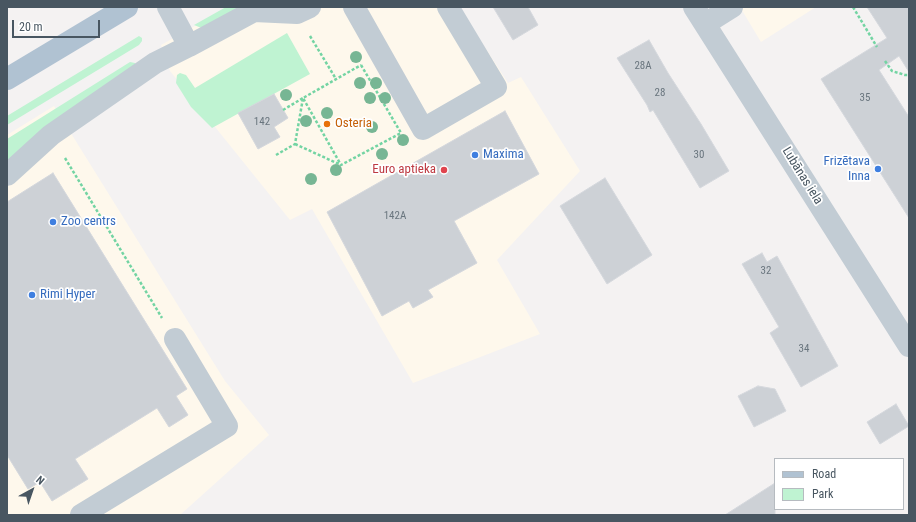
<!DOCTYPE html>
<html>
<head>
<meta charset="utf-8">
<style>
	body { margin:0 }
	#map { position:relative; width:916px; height:522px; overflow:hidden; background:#f4f2f2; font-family:"Roboto Condensed",sans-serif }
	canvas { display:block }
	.frame { position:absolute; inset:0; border:8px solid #485661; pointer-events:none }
	.legend { position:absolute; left:774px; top:458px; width:130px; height:52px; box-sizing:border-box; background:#fff; border:1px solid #b6bbc0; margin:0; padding:5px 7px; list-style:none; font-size:12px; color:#485661 }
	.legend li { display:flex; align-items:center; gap:8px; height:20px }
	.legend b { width:20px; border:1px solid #b6bbc0 }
	.north { position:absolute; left:12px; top:470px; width:40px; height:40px; -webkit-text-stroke:3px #fff; paint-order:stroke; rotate:40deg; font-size:11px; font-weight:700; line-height:16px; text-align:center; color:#485661 }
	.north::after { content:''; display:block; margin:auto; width:14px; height:18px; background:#485661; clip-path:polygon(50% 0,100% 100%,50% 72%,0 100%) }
	.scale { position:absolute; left:12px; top:20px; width:88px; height:18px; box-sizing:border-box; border:2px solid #485661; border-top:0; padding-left:5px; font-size:12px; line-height:14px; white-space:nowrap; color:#485661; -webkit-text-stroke:3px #fff; paint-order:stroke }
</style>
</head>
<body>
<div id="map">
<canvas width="916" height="522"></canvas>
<div class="frame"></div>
<ul class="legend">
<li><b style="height:5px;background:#b0c2d2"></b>Road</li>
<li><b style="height:11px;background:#bff3d2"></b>Park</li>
</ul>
<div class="north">N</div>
<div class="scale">20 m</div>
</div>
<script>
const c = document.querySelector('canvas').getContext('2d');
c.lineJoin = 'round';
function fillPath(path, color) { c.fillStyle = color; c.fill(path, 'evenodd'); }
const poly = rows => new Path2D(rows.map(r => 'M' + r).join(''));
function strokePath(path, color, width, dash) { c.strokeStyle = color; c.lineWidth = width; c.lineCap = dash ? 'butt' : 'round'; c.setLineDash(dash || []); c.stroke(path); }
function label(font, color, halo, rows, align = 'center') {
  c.font = font + ' "Roboto Condensed",sans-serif'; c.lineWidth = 3.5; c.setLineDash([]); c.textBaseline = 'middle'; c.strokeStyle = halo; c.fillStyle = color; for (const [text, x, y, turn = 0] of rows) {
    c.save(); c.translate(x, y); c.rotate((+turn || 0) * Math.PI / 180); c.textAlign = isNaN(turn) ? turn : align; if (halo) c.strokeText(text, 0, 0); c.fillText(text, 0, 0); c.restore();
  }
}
fillPath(poly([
	[229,7,459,7,508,83,521,77,580,171,497,260,540,334,413,383,312,209,290,220,170,71,161,45],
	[740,7,816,7,761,42],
	[54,106,225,381,269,435,180,515,7,515,7,135]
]), '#fef8ec');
fillPath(poly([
	[226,7,248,7,204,29,194,25],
	[287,33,310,74,212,128,191,107,176,83,177,75,180,73,186,75,195,88],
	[139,36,142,38,142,41,139,45,7,125,7,116],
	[130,62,135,63,137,69,7,161,7,139]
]), '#bff3d2');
const building = poly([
	[493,7,528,7,538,25,513,40,493,7],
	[867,7,909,7,909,72,899,56,879,70,909,117,909,218,821,79,887,38,867,7],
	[649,40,668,73,701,124,729,171,700,188,653,110,650,112,647,105,617,58,649,40],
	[274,94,288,118,274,127,280,137,258,149,238,113,274,94],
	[505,111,539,174,454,221,477,263,428,290,433,297,413,308,409,301,382,316,327,212,505,111],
	[53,173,187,389,176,396,188,415,169,427,157,408,75,459,88,479,52,501,40,482,28,489,7,455,7,202,53,173],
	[605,178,652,255,607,284,560,206,605,178],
	[762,253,767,262,777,256,838,366,801,387,770,333,779,327,742,264,762,253],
	[758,386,775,389,786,411,754,427,738,396,758,386],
	[896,404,909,426,880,444,867,422,896,404],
	[775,483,775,515,725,515,775,483]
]);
fillPath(building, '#cdd1d6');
strokePath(building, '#d5d8dd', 1);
strokePath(poly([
	[853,7,877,47],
	[310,36,336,79],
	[885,61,892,71,905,75,909,75],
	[361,65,401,133,341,165,303,98,361,65],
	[283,110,303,98],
	[295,144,341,165],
	[276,155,295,144,303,98],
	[65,158,162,318]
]), '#73d4a3', 2.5, [3, 2]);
strokePath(poly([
	[168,7,189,46],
	[354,7,423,129,496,87,448,7],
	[694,7,909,346],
	[705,24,732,7],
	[7,175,51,135,155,63,189,46,254,11,297,13,310,7],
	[81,515,227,426,175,339]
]), '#c2ccd4', 22);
strokePath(poly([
	[7,79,127,7]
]), '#b0c2d2', 22);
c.fillStyle = '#77b694';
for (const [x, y] of [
	[356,57],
	[360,83],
	[376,83],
	[286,95],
	[370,98],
	[385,98],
	[327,113],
	[306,121],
	[372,127],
	[403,140],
	[382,154],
	[336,170],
	[311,179]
]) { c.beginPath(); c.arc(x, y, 6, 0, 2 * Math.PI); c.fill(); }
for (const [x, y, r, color] of [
	[327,124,4,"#e8710a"],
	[475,155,4,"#3f7fe0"],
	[878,169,4,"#3f7fe0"],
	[444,170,4,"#e0444e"],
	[53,222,4,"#3f7fe0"],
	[32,295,4,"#3f7fe0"]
]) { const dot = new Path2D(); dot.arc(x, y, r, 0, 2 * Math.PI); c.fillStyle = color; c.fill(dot); strokePath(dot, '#fff', 1.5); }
label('11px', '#69757e', null, [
	["28A",643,66],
	["28",660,93],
	["35",865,98],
	["142",262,122],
	["30",699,155],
	["142A",395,216],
	["32",766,271],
	["34",804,349]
]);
label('13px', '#c56008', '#fff', [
	["Osteria",335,124]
], 'left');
label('13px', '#366cbe', '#fff', [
	["Maxima",483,155],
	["Frizētava",870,162,"right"],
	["Inna",870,177,"right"],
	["Zoo centrs",61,222],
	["Rimi Hyper",40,295]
], 'left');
label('13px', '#be3a42', '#fff', [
	["Euro aptieka",436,170]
], 'right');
label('13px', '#485661', '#fff', [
	["Lubānas iela",802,176,58]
]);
</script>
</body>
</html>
